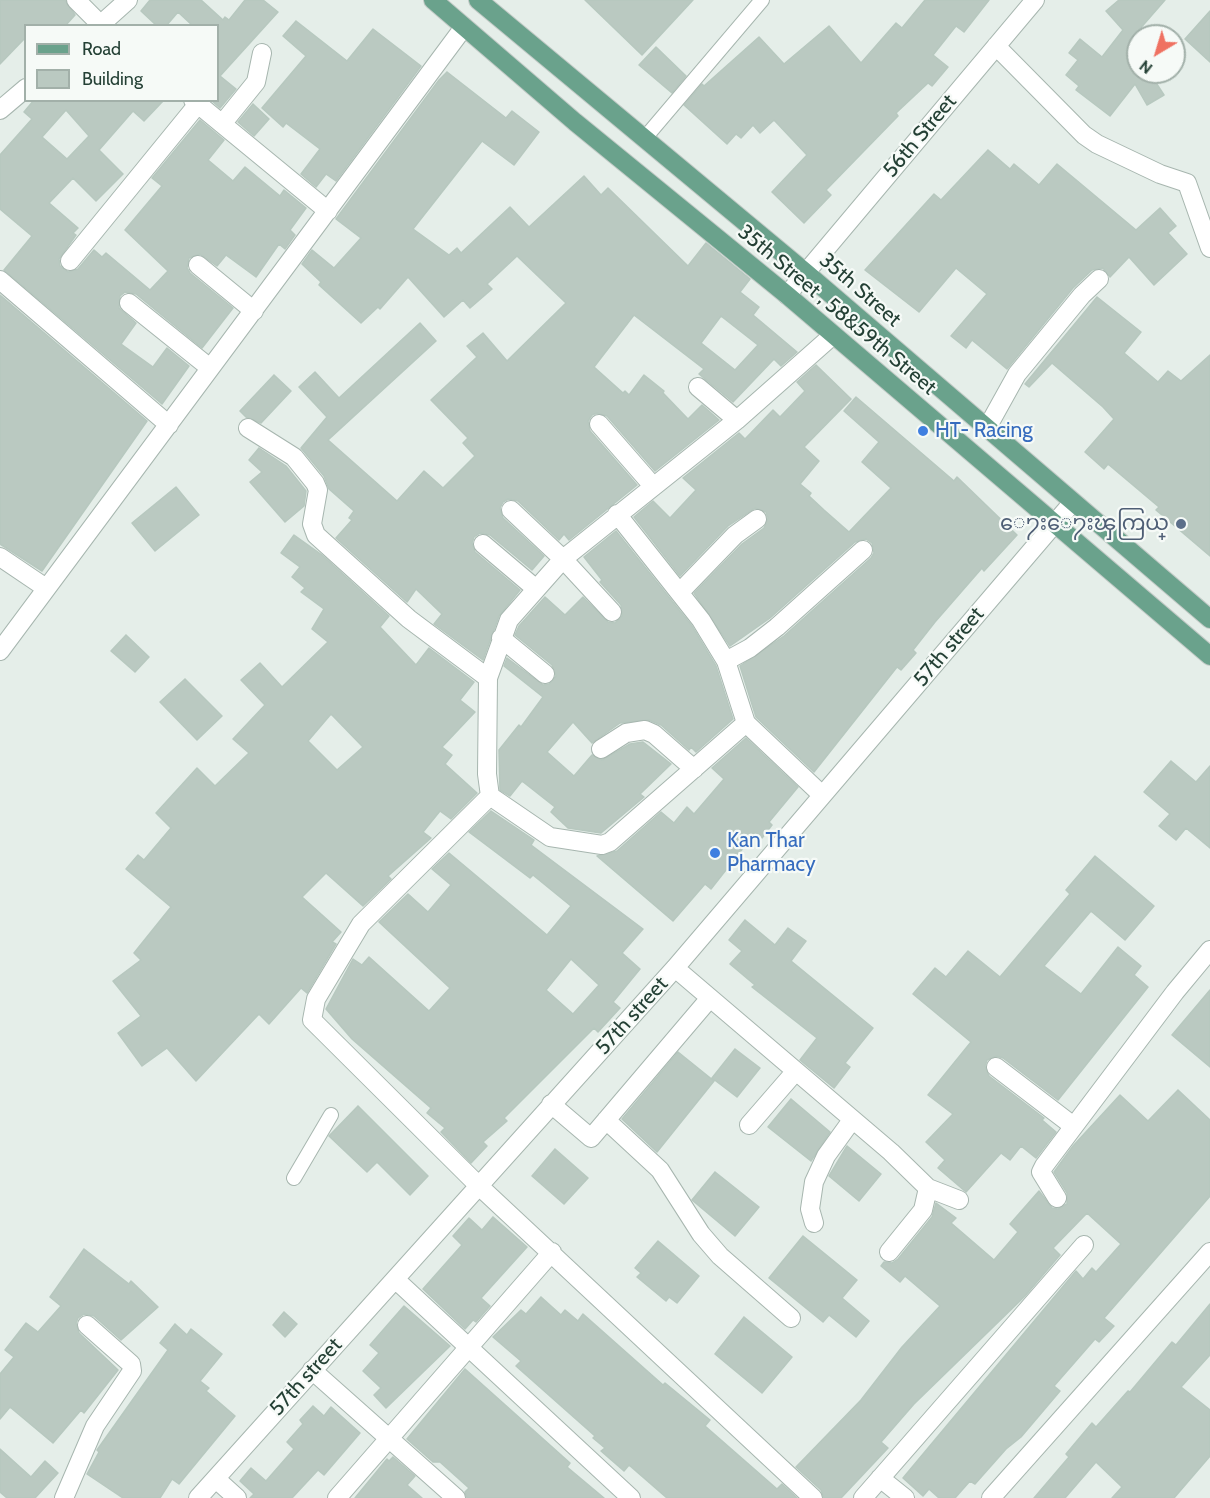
<!DOCTYPE html>
<html>
<head>
<meta charset="utf-8">
<style>
	body { margin:0 }
	#map { position:relative; width:1210px; height:1498px; overflow:hidden; background:#e5eee9; font-family:Cabin,sans-serif }
	canvas { display:block }
	.legend { position:absolute; left:24px; top:24px; width:195px; height:78px; box-sizing:border-box; background:#f6faf7; border:2px solid #a2b0a9; margin:0; padding:8px 10px; list-style:none; font-size:18px; color:#244035 }
	.legend li { display:flex; align-items:center; gap:12px; height:30px }
	.legend b { width:30px; border:2px solid #a2b0a9 }
	.north { position:absolute; left:1126px; top:24px; width:60px; height:60px; box-sizing:border-box; background:#f6faf7; border:2px solid #a2b0a9; border-radius:50%; rotate:218deg; font-size:16px; font-weight:700; line-height:24px; text-align:center; color:#244035 }
	.north::after { content:''; display:block; margin:auto; width:21px; height:27px; background:#ef7161; clip-path:polygon(50% 0,100% 100%,50% 72%,0 100%) }
</style>
</head>
<body>
<div id="map">
<canvas width="1210" height="1498"></canvas>
<ul class="legend">
<li><b style="height:8px;background:#6aa28c"></b>Road</li>
<li><b style="height:16px;background:#bac9c1"></b>Building</li>
</ul>
<div class="north">N</div>
</div>
<script>
const c = document.querySelector('canvas').getContext('2d');
c.lineJoin = 'round';
function fillPath(path, color) { c.fillStyle = color; c.fill(path, 'evenodd'); }
const poly = rows => new Path2D(rows.map(r => 'M' + r).join(''));
function strokePath(path, color, width, dash) { c.strokeStyle = color; c.lineWidth = width; c.lineCap = dash ? 'butt' : 'round'; c.setLineDash(dash || []); c.stroke(path); }
function label(font, color, halo, rows, align = 'center') {
  c.font = font + ' Cabin,"Noto Sans Myanmar",sans-serif'; c.lineWidth = 4.5; c.setLineDash([]); c.textBaseline = 'middle'; c.strokeStyle = halo; c.fillStyle = color; for (const [text, x, y, turn = 0] of rows) {
    c.save(); c.translate(x, y); c.rotate((+turn || 0) * Math.PI / 180); c.textAlign = isNaN(turn) ? turn : align; if (halo) c.strokeText(text, 0, 0); c.fillText(text, 0, 0); c.restore();
  }
}
const building = poly([
	[0,0,65,0,75,15,65,26,26,26,26,37,0,64,0,0],
	[150,0,201,0,223,20,225,17,229,20,245,0,263,0,278,12,220,76,236,89,220,108,211,100,218,100,218,26,193,26,178,12,166,26,157,26,141,11,150,0],
	[585,0,693,0,642,55,585,0],
	[925,0,989,0,964,32,956,26,933,55,948,67,932,86,928,83,896,113,898,116,826,190,831,195,804,223,772,192,807,155,774,120,760,133,753,125,741,138,736,134,727,144,684,105,702,84,704,86,759,37,784,64,829,26,861,63,896,23,902,28,925,0],
	[1119,0,1165,0,1138,31,1138,72,1149,72,1164,95,1147,105,1135,84,1110,116,1076,90,1079,86,1066,75,1078,60,1069,53,1080,39,1102,57,1123,30,1106,11,1119,0],
	[1210,11,1210,62,1185,39,1210,11],
	[296,21,347,61,373,29,421,66,336,181,326,174,316,187,301,174,320,149,286,123,283,127,262,108,306,56,283,36,296,21],
	[656,47,686,76,672,93,639,65,656,47],
	[447,72,506,118,512,111,539,132,514,165,482,141,413,229,449,255,457,248,461,253,510,207,529,227,584,176,601,195,608,188,688,266,706,243,750,279,740,292,759,307,753,315,797,352,781,366,774,359,733,402,699,374,704,369,634,315,594,367,623,393,625,391,629,395,644,375,664,391,663,393,688,419,702,405,719,420,655,471,607,416,597,413,592,415,588,421,590,431,637,485,569,540,564,534,559,540,518,501,508,499,503,502,500,508,503,518,544,556,532,570,490,535,480,533,474,537,472,543,475,552,520,590,499,616,483,660,434,624,442,614,416,589,407,602,336,538,352,520,349,518,354,511,329,489,324,476,301,448,327,417,299,387,315,372,339,398,420,323,436,341,328,440,397,501,424,471,443,488,475,456,463,443,468,438,431,400,477,357,467,346,483,333,507,361,566,303,517,256,487,284,492,289,470,308,463,300,444,317,408,277,380,309,378,307,361,323,319,285,321,282,302,264,312,250,334,268,361,238,336,219,439,80,447,72],
	[721,316,758,345,735,370,701,343,721,316],
	[34,100,164,100,144,121,133,111,99,150,123,174,96,201,73,178,49,203,78,228,73,233,76,235,59,259,60,266,68,272,78,269,94,250,102,257,106,253,150,290,168,271,125,230,162,186,152,178,200,120,224,140,208,160,233,181,245,167,280,196,284,190,306,208,290,230,295,235,285,249,279,244,256,277,226,255,217,266,200,254,189,258,187,268,190,273,233,308,202,348,136,294,125,292,120,296,119,308,136,323,121,344,153,367,167,348,189,366,162,404,4,270,32,236,0,209,0,155,32,119,24,112,34,100],
	[66,110,89,136,67,159,42,137,66,110],
	[253,104,269,119,254,136,238,122,253,104],
	[988,150,1010,169,1014,164,1039,185,1057,164,1136,230,1160,208,1176,226,1168,233,1187,254,1154,285,1129,257,1110,277,1103,268,1092,270,1073,288,1007,369,972,340,966,348,951,336,987,294,956,268,919,312,865,270,934,194,941,200,988,150],
	[0,295,147,421,42,571,0,544,0,295],
	[1097,297,1141,332,1124,353,1158,382,1168,371,1181,381,1210,355,1210,556,1156,510,1159,507,1108,464,1104,469,1085,452,1114,419,1103,407,1052,363,1029,387,1025,384,1097,297],
	[816,365,851,399,804,447,819,461,800,484,811,493,809,496,824,510,849,532,891,488,862,462,879,442,844,411,856,397,954,481,957,477,1017,535,984,571,982,568,935,622,913,650,916,653,901,670,897,667,814,772,756,717,740,666,784,636,871,558,874,553,872,543,866,539,855,542,770,618,730,646,694,593,742,544,764,528,768,518,766,512,755,508,728,526,680,576,634,517,653,501,670,518,696,490,683,478,739,433,745,439,773,410,780,417,805,391,797,382,816,365],
	[274,375,291,391,261,423,246,417,240,411,274,375],
	[259,448,286,466,306,491,304,506,285,522,250,482,262,472,249,460,259,448],
	[176,487,199,515,155,551,132,523,176,487],
	[616,531,692,626,716,666,733,719,696,752,691,747,689,750,661,725,649,720,620,723,592,743,573,722,547,752,574,776,592,755,602,760,630,744,643,742,671,764,640,794,644,797,601,833,568,828,551,812,555,807,522,781,510,796,500,790,499,750,519,725,521,727,543,697,504,666,507,658,543,685,549,684,556,676,552,665,515,635,519,626,545,597,565,615,583,597,608,622,615,623,622,616,621,605,600,582,602,580,584,557,616,531],
	[294,535,322,555,389,616,380,627,416,665,429,648,474,682,460,700,475,712,442,747,452,755,445,764,477,793,451,819,440,811,423,832,431,838,388,876,391,879,363,906,326,873,302,897,341,932,332,942,336,944,307,993,301,988,269,1024,259,1014,196,1081,167,1048,142,1066,118,1033,141,1016,113,981,141,960,134,953,171,907,126,869,138,855,144,860,171,828,156,813,197,768,215,786,249,753,233,739,265,705,241,680,260,663,282,687,328,642,312,629,324,609,301,592,305,588,292,577,300,567,281,553,294,535],
	[331,714,363,747,337,770,308,741,331,714],
	[126,635,149,657,135,672,111,651,126,635],
	[185,679,222,716,197,740,160,702,185,679],
	[746,738,798,787,769,822,772,825,762,838,755,833,711,889,705,884,673,921,597,856,617,851,661,812,674,823,687,807,694,814,724,779,712,768,746,738],
	[1171,761,1196,782,1210,766,1210,848,1186,828,1176,840,1159,826,1170,814,1144,792,1171,761],
	[491,811,534,840,531,845,643,929,622,953,640,969,613,1002,620,1008,598,1032,594,1028,504,1118,507,1121,483,1142,487,1146,471,1163,441,1132,445,1128,427,1113,431,1108,352,1039,326,1009,353,959,362,965,369,957,429,1011,450,988,379,922,408,894,428,912,451,885,432,869,449,853,547,935,571,906,533,875,530,878,469,832,491,811],
	[571,959,599,985,573,1014,546,990,571,959],
	[1095,856,1154,906,1125,940,1091,911,1044,966,1081,994,1118,947,1141,966,1134,975,1148,987,1058,1100,1003,1058,997,1056,987,1060,985,1066,989,1076,1044,1118,1042,1120,1056,1132,1036,1158,1021,1146,1010,1160,1001,1153,966,1192,938,1168,945,1160,926,1142,953,1114,928,1095,971,1042,913,994,935,968,946,977,968,951,1000,977,1070,894,1066,890,1095,856],
	[745,920,775,945,788,928,806,941,791,961,873,1028,845,1063,850,1067,834,1088,800,1060,817,1038,752,987,755,985,730,964,742,951,729,940,745,920],
	[1210,990,1210,1067,1172,1035,1210,990],
	[735,1049,760,1068,737,1097,712,1078,735,1049],
	[678,1052,714,1081,657,1152,622,1119,678,1052],
	[1178,1090,1210,1120,1210,1196,1104,1318,1114,1326,1099,1342,1095,1339,1054,1386,1060,1391,1021,1437,1006,1449,975,1484,970,1481,955,1498,939,1498,929,1489,923,1496,903,1478,1076,1271,1083,1279,1092,1268,1096,1272,1121,1244,1087,1213,1053,1248,1060,1255,1025,1296,914,1404,881,1442,888,1448,841,1498,824,1498,821,1490,796,1467,861,1400,902,1347,940,1306,905,1276,900,1282,881,1266,884,1262,892,1263,898,1259,932,1217,936,1203,956,1218,951,1223,994,1260,1018,1232,1010,1224,1039,1191,1052,1208,1058,1209,1067,1204,1067,1193,1054,1172,1073,1146,1120,1095,1148,1121,1178,1090],
	[791,1099,830,1132,811,1161,768,1127,791,1099],
	[358,1106,428,1176,410,1195,377,1162,367,1172,329,1136,358,1106],
	[847,1146,881,1174,859,1201,829,1176,847,1146],
	[555,1149,588,1178,564,1204,532,1176,555,1149],
	[715,1172,759,1207,735,1236,692,1200,715,1172],
	[493,1217,527,1247,481,1298,490,1306,476,1322,473,1320,465,1329,423,1289,462,1245,453,1236,469,1218,482,1230,493,1217],
	[803,1236,857,1280,842,1298,869,1321,856,1337,829,1315,823,1322,769,1278,803,1236],
	[658,1241,699,1276,677,1303,669,1297,666,1301,637,1277,641,1273,635,1268,658,1241],
	[84,1249,129,1284,131,1281,158,1307,121,1340,94,1316,84,1314,78,1318,76,1323,79,1333,118,1370,84,1413,81,1410,53,1443,10,1407,0,1419,0,1374,14,1357,5,1350,26,1323,38,1332,61,1306,50,1297,84,1249],
	[541,1297,561,1315,565,1310,578,1321,583,1314,663,1385,665,1383,710,1420,705,1426,777,1489,782,1484,797,1498,667,1498,629,1465,624,1471,601,1451,605,1448,593,1438,595,1436,516,1366,521,1361,493,1337,521,1310,526,1314,541,1297],
	[1210,1304,1210,1355,1181,1387,1210,1410,1210,1456,1174,1498,1112,1498,1122,1487,1096,1462,1065,1498,1034,1498,1069,1457,1066,1454,1092,1423,1096,1427,1128,1391,1130,1392,1172,1342,1176,1345,1210,1304],
	[404,1306,450,1346,386,1408,374,1395,381,1388,363,1371,379,1353,370,1345,404,1306],
	[284,1312,297,1324,285,1337,273,1325,284,1312],
	[744,1317,792,1357,762,1393,715,1354,744,1317],
	[175,1324,187,1335,191,1329,222,1354,200,1381,209,1388,206,1391,235,1416,179,1484,172,1479,160,1498,123,1498,87,1474,99,1452,97,1450,168,1350,160,1343,175,1324],
	[465,1369,570,1463,567,1467,604,1498,467,1498,465,1492,469,1488,440,1462,433,1462,407,1439,465,1369],
	[313,1406,324,1416,331,1407,360,1433,324,1475,318,1470,292,1498,250,1498,254,1494,240,1481,251,1468,266,1481,294,1449,287,1442,303,1424,300,1420,313,1406],
	[0,1449,31,1477,45,1461,58,1473,35,1498,7,1498,0,1492,0,1449],
	[393,1457,415,1476,407,1485,422,1498,355,1498,387,1459,389,1461,393,1457]
]);
fillPath(building, '#bac9c1');
strokePath(building, '#b7c8bf', 1.5);
const lane = poly([
	[644,139,762,0],
	[294,1178,331,1115]
]);
const street = poly([
	[76,0,102,26],
	[99,26,128,0],
	[996,46,1084,135,1097,144,1160,174,1187,183,1210,248],
	[193,100,328,211],
	[0,110,26,88],
	[222,124,256,82,262,53],
	[70,261,198,104],
	[198,265,254,311],
	[0,280,169,425],
	[787,295,1035,0],
	[129,303,210,368],
	[698,387,737,420],
	[599,424,653,486],
	[248,428,294,457,315,483,318,490,312,524,316,535,409,619,488,678],
	[987,428,1017,374,1082,295,1099,279],
	[511,510,563,559,612,612],
	[483,544,535,588],
	[0,557,46,588],
	[680,592,735,535,757,519],
	[501,638,545,674],
	[0,651,464,27],
	[726,661,750,648,777,627,863,550],
	[746,723,822,795],
	[601,749,626,733,645,730,654,734,694,769],
	[490,796,550,837,602,845,610,842,746,723,726,661,701,620,617,514],
	[675,968,891,1152,928,1188,923,1210,889,1252],
	[996,1067,1072,1125],
	[551,1104,591,1138,710,998],
	[606,1120,660,1170,701,1234,720,1256,791,1318],
	[749,1125,795,1072],
	[928,1188,959,1200],
	[1057,1198,1041,1172,1044,1166,1175,992,1210,950],
	[814,1223,810,1209,814,1182,826,1156,852,1120],
	[395,1279,631,1498],
	[312,1370,456,1498],
	[880,1478,905,1498],
	[216,1479,237,1498],
	[64,1498,95,1426,132,1371,131,1364,87,1325],
	[198,1498,675,968,1073,502],
	[337,1498,552,1252],
	[813,1498,478,1185,312,1020,316,999,361,924,490,796,487,774,488,678,509,620,563,559,737,420,832,336],
	[863,1498,1084,1245],
	[991,1498,1210,1252]
]);
const primary = poly([
	[433,0,575,122,787,295,1210,656],
	[478,0,805,272,1210,619]
]);
strokePath(lane, '#a7b6af', 16);
strokePath(street, '#a7b6af', 20);
strokePath(primary, '#c2cac6', 20);
strokePath(lane, '#fff', 14);
strokePath(street, '#fff', 18);
strokePath(primary, '#6aa28c', 18);
for (const [x, y, r, color] of [
	[923,431,6,"#3f7fe0"],
	[1181,524,6,"#5c6f8a"],
	[715,853,6,"#3f7fe0"]
]) { const dot = new Path2D(); dot.arc(x, y, r, 0, 2 * Math.PI); c.fillStyle = color; c.fill(dot); strokePath(dot, '#f6faf7', 2); }
label('21px', '#244035', '#f6faf7', [
	["56th Street",920,136,-50],
	["35th Street",860,290,41],
	["35th Street , 58&59th Street",837,310,40],
	["57th street",949,647,-50],
	["57th street",632,1016,-48],
	["57th street",306,1377,-48]
]);
label('21px', '#366cbe', '#f6faf7', [
	["HT- Racing",935,431],
	["Kan Thar",727,841],
	["Pharmacy",727,865]
], 'left');
label('21px', '#4e5e75', '#f6faf7', [
	["ေ႒းေ႒းၾကြယ္",1169,524]
], 'right');
</script>
</body>
</html>
